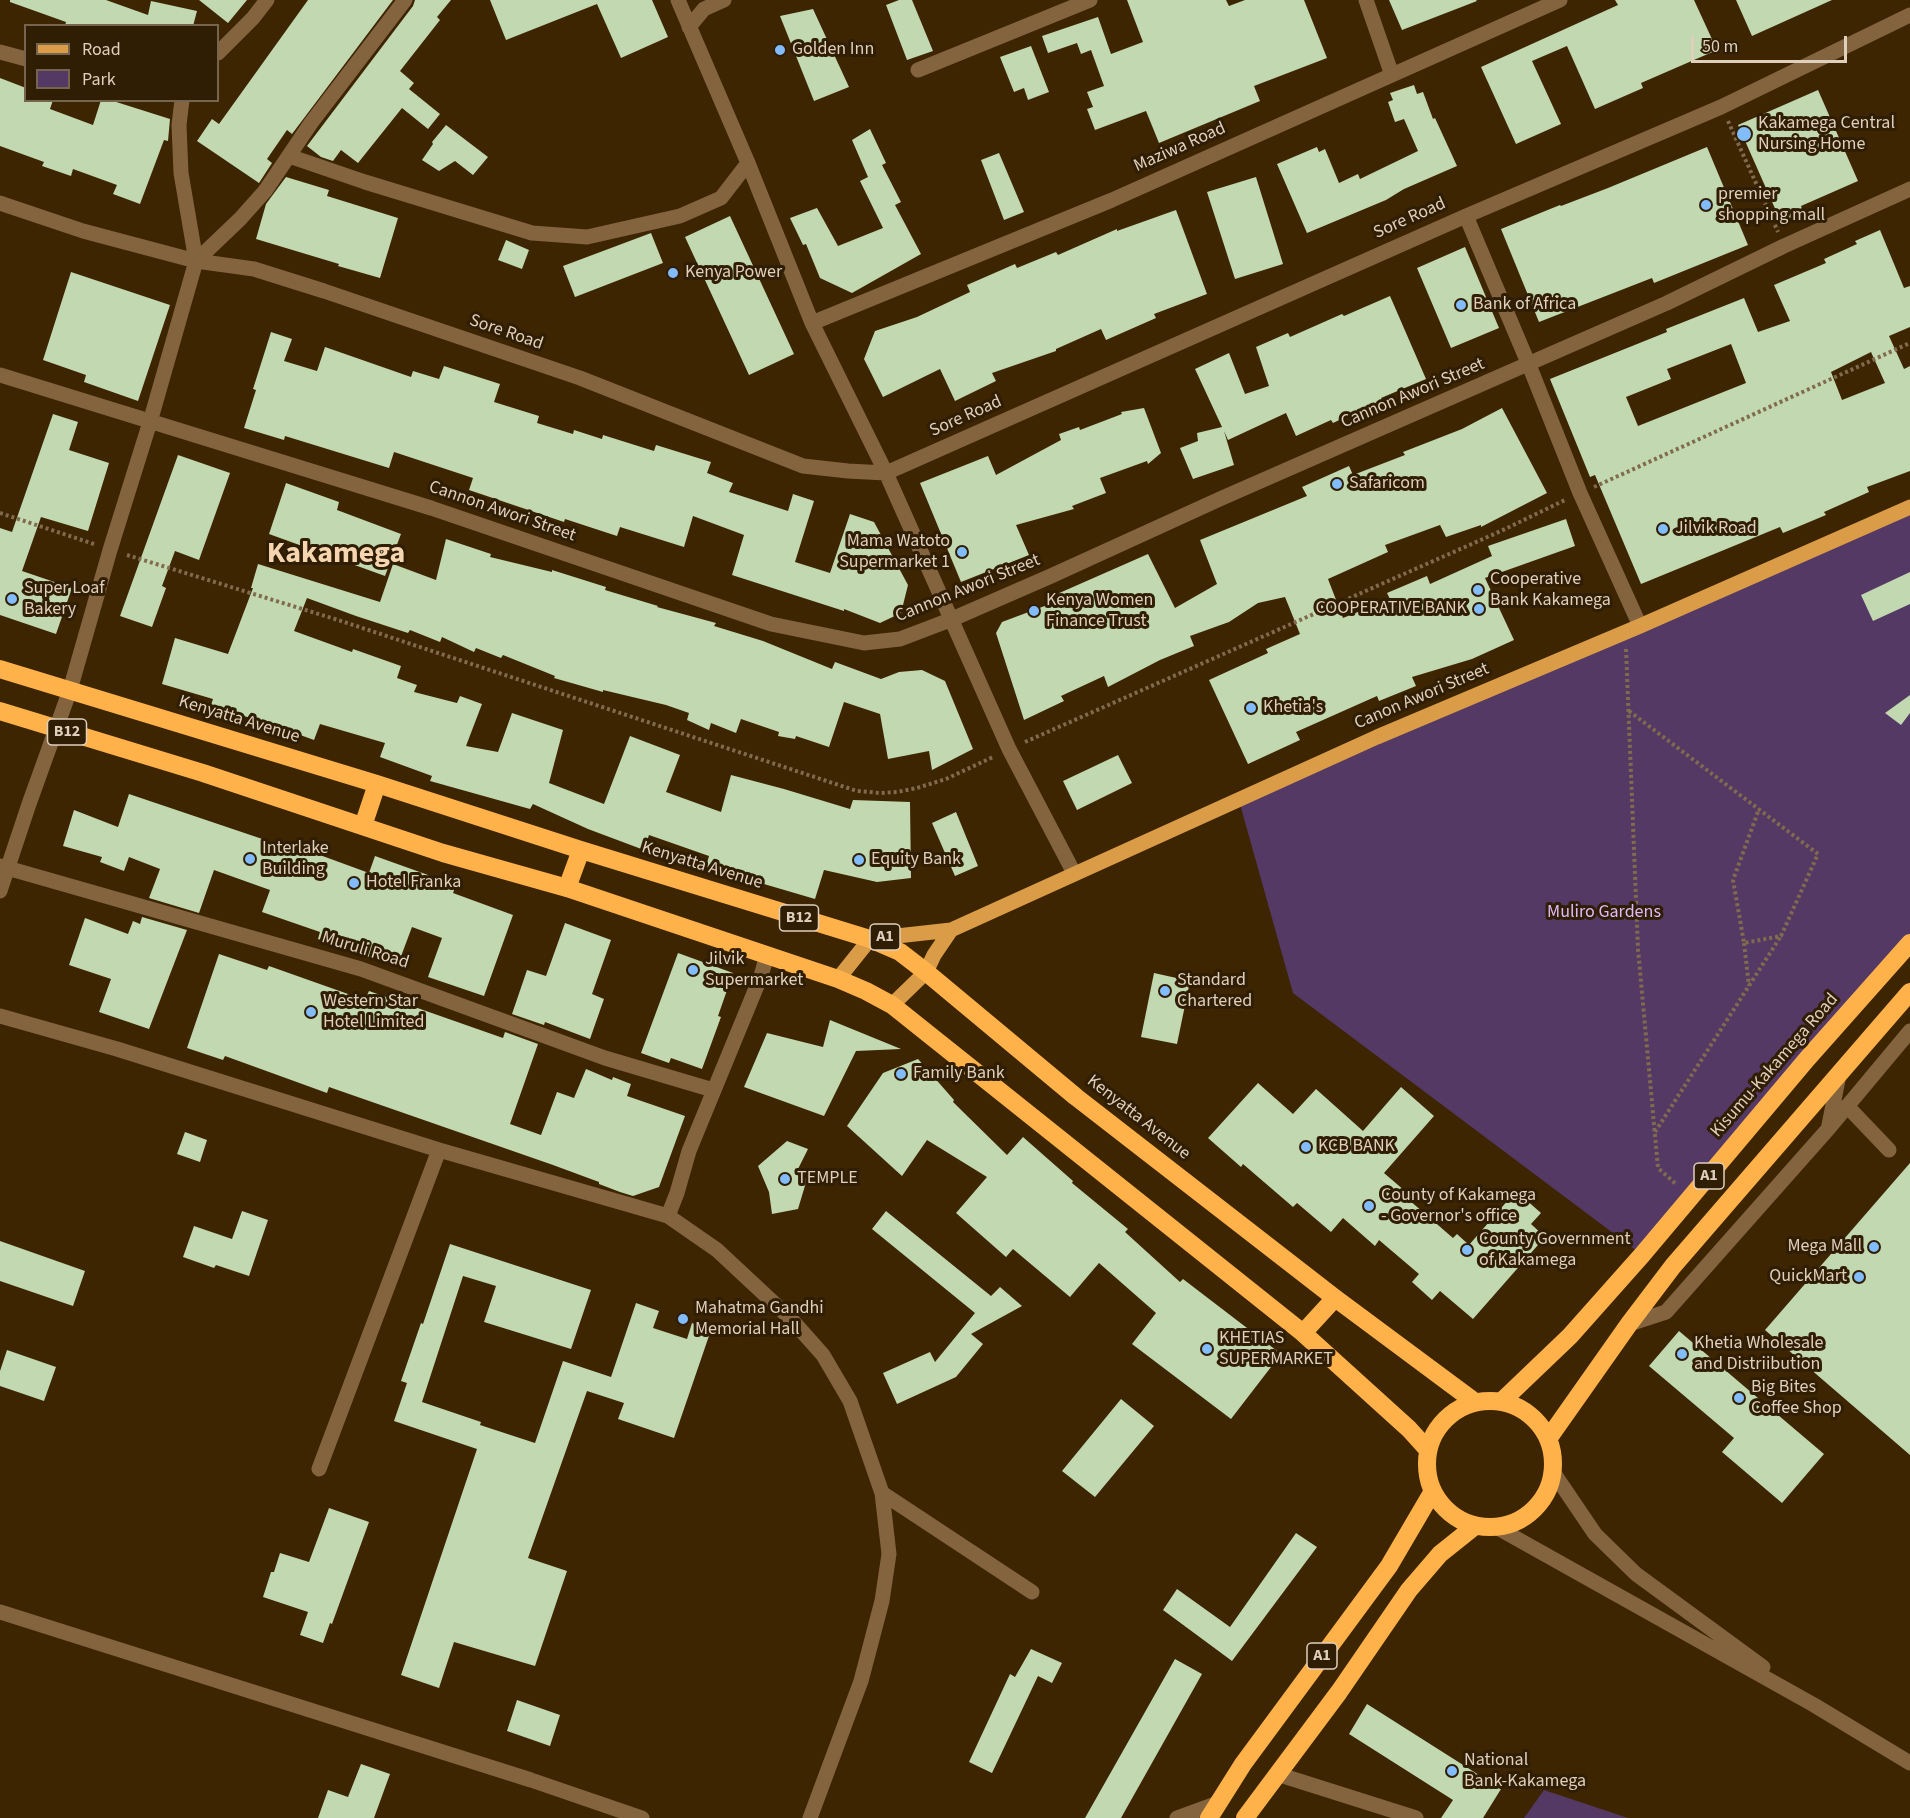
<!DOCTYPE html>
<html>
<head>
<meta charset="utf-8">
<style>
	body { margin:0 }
	#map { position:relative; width:1910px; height:1818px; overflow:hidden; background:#3d2502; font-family:"Source Sans 3",sans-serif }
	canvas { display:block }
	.legend { position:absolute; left:24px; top:24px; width:195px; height:78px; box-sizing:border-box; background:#2f1d04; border:2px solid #75644e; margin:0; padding:8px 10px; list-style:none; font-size:18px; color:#dfcfbd }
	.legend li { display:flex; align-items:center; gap:12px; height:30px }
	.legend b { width:30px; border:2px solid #75644e }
	.scale { position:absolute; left:1691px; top:36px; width:156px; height:27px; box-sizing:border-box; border:3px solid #dfcfbd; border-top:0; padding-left:8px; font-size:18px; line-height:21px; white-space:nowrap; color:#dfcfbd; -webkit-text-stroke:4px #2f1d04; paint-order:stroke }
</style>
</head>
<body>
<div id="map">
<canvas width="1910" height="1818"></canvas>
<ul class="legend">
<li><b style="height:8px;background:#db9c48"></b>Road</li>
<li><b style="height:16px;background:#543965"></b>Park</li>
</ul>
<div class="scale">50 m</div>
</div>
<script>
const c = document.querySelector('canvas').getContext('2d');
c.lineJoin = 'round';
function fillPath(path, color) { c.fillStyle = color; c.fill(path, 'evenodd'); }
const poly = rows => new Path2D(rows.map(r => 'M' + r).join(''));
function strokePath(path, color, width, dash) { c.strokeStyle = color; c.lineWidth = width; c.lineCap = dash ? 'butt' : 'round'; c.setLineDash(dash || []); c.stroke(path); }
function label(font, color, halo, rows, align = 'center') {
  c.font = font + ' "Source Sans 3",sans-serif'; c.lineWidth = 6; c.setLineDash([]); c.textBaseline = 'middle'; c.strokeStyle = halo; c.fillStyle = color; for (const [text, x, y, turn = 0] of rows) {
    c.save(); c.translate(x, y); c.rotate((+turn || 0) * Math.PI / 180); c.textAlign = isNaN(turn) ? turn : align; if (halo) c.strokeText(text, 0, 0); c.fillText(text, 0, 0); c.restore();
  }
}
fillPath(poly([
	[1910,505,1910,943,1641,1254,1293,993,1238,797],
	[1544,1790,1628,1818,1524,1818]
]), '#543965');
fillPath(poly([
	[10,0,106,0,148,15,151,1,197,11,193,26,65,26,66,22,10,2],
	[199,0,247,0,228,23],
	[308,0,393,0,292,134,287,130,267,159,272,163,259,183,197,141,212,119,219,124],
	[415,0,451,0,437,17,440,20,400,71,414,83,409,89,440,114,428,129,402,108,358,163,341,150,333,161,321,157,307,146,413,6],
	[490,0,652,0,668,37,621,58,597,4,506,40],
	[899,0,912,0,933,51,907,60,886,5],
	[1127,0,1226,0,1229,6,1245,0,1304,0,1327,58,1254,86,1260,101,1159,143,1146,111,1095,130,1087,109,1093,107,1087,92,1104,86,1091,50,1081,54,1077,43,1048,53,1042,36,1098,17,1111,54,1143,42],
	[1389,0,1476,0,1477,1,1402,30],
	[1615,0,1694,0,1717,50,1641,83,1643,88,1595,109,1567,46,1532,61,1561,124,1516,144,1481,67,1618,5],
	[1736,0,1832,0,1752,36],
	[813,9,849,87,814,101,780,16],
	[1031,46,1049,92,1028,100,1024,88,1014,92,1000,57],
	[0,78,26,88,26,100,53,100,50,109,93,125,101,100,110,100,170,119,168,141,164,140,140,204,113,194,117,185,73,169,71,176,42,166,44,162,0,146],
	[1414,85,1417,94,1423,92,1433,119,1435,118,1457,166,1404,189,1386,200,1307,233,1277,164,1317,147,1319,152,1325,149,1339,183,1358,174,1360,179,1418,151,1404,119,1395,122,1388,102,1393,100,1390,93],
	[1818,90,1858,181,1801,206,1803,212,1781,222,1738,125],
	[446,125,488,157,473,175,455,161,439,171,422,160,433,144,432,142],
	[870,129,886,163,882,165,901,202,895,205,921,254,852,293,820,278,806,244,803,245,790,218,817,208,838,246,883,228,860,181,868,177,852,140],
	[1707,147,1748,245,1654,283,1652,278,1539,322,1501,229,1560,205,1561,206,1608,188],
	[999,153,1024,212,1004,220,981,160],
	[286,177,329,190,327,196,398,218,380,278,338,266,339,264,256,239,266,204],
	[1256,177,1283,264,1235,279,1207,192],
	[1176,210,1207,294,1154,314,1156,318,1106,340,1101,329,1056,349,1056,351,992,373,996,381,955,401,940,369,883,397,864,359,875,331,917,317,970,292,967,285,1015,264,1017,268,1056,252,1058,255,1117,229,1117,231],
	[730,216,794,354,749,375,685,237],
	[1880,230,1904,288,1910,286,1910,327,1889,336,1904,369,1910,366,1910,471,1867,487,1869,492,1824,512,1826,515,1783,533,1780,527,1641,584,1595,475,1590,477,1550,379,1667,332,1666,329,1744,298,1758,332,1790,321,1774,285,1826,263,1824,259,1857,244,1855,241],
	[1731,344,1746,383,1638,426,1626,397,1671,379,1667,369],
	[1871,352,1885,383,1842,400,1831,372],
	[651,233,663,263,575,297,563,266],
	[506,240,529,250,522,269,498,260],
	[1465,247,1499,328,1451,348,1417,268],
	[71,272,170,305,138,401,84,382,86,375,43,360],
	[1390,296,1426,379,1381,398,1382,400,1333,423,1331,420,1296,436,1286,413,1228,440,1224,431,1234,465,1193,479,1180,448,1198,441,1197,433,1222,427,1195,369,1229,353,1245,394,1269,386,1256,347,1288,333,1290,337,1342,314,1344,316],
	[271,332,292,339,284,361,317,371,325,347,411,377,413,371,439,379,444,366,500,384,494,402,539,416,537,423,573,434,574,430,602,439,603,435,654,451,656,445,711,462,707,473,733,483,729,492,788,511,793,494,814,501,795,562,830,573,850,514,874,522,908,585,901,613,880,623,844,609,844,611,732,575,744,535,693,516,684,547,620,527,617,536,565,519,564,522,469,490,473,478,394,452,389,468,285,436,284,440,244,428,256,390,253,389],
	[1144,408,1161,453,1148,464,1147,461,1100,478,1106,493,1072,506,1074,509,1016,525,1029,555,961,582,920,483,988,456,996,475,1061,440,1059,434,1079,427,1080,430,1122,414,1121,412],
	[1502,408,1547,493,1481,527,1481,525,1446,537,1440,525,1385,545,1388,552,1328,579,1343,618,1390,599,1387,593,1427,576,1430,584,1492,556,1488,546,1566,519,1575,546,1485,578,1514,640,1472,659,1412,677,1416,686,1379,701,1377,696,1296,732,1300,740,1248,764,1209,680,1268,653,1266,649,1300,634,1285,597,1258,603,1229,622,1190,636,1194,646,1160,660,1108,687,1104,676,1061,696,1064,701,1024,720,996,633,1002,622,1050,604,1048,598,1148,554,1175,608,1217,584,1200,540,1307,496,1302,487,1349,466,1353,475,1405,455,1403,452,1462,429],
	[53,414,78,422,69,450,109,463,88,531,41,517,22,571,72,588,56,634,0,615,0,528,12,532],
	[178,455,230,473,199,560,175,551,162,586,166,588,152,627,120,616],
	[286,483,339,502,337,510,401,534,385,576,269,534],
	[446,539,491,554,490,557,552,572,552,570,606,587,605,590,658,606,657,607,716,623,714,626,763,641,832,669,835,662,881,679,899,672,922,670,945,681,973,749,932,770,929,751,888,759,880,714,844,702,829,747,796,736,795,739,778,736,779,732,741,719,736,733,711,723,709,730,687,720,689,713,666,705,603,690,603,692,554,678,555,676,503,655,501,658,476,648,474,652,442,637,440,642,410,630,408,633,356,616,307,598,294,631,352,652,353,649,401,666,397,678,417,685,414,692,457,703,460,696,482,704,466,746,498,752,512,713,563,730,549,783,604,804,630,736,680,755,666,792,721,812,731,775,784,789,850,809,853,800,910,802,911,878,877,882,824,870,815,899,706,867,709,856,649,835,644,850,588,829,533,804,530,809,430,781,432,776,380,757,385,743,320,724,314,740,259,720,259,721,211,705,213,699,162,684,175,638,228,654,253,588,251,588,258,564,380,602,393,564,436,580],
	[1910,572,1910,604,1873,621,1861,595],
	[1910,695,1910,713,1901,725,1885,713],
	[1118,755,1132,783,1077,810,1063,781],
	[129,794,286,847,287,843,369,873,375,856,456,885,453,893,513,915,484,996,428,977,442,938,412,927,397,967,318,939,320,932,262,912,270,890,214,870,199,913,149,898,160,869,129,857,124,871,100,862,102,857,63,846,74,810,118,827],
	[956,812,978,866,955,876,932,823],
	[142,917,187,930,149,1029,99,1012,111,979,69,965,85,918,128,934,133,921,140,924],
	[565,923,611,940,592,994,604,999,590,1039,545,1022,544,1025,512,1014,527,970,546,976],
	[678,953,733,973,718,1016,721,1017,702,1069,671,1058,669,1063,641,1053],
	[219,954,267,970,269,966,365,1000,369,991,503,1038,505,1032,538,1044,510,1124,541,1135,557,1092,574,1098,586,1069,612,1080,613,1077,631,1084,627,1096,685,1116,659,1187,633,1196,620,1192,599,1184,599,1182,553,1165,329,1087,327,1093,225,1056,223,1060,187,1048],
	[1154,973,1190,981,1177,1044,1141,1037],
	[830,1020,901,1049,856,1051,824,1116,744,1087,767,1033,823,1047],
	[918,1059,954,1100,953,1102,1007,1155,1023,1137,1073,1181,1072,1183,1128,1229,1125,1232,1180,1282,1183,1279,1281,1354,1231,1419,1132,1344,1156,1313,1099,1263,1070,1297,1013,1249,1006,1257,956,1213,987,1177,927,1140,902,1176,847,1126,883,1073],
	[1258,1083,1293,1114,1316,1089,1363,1131,1401,1087,1434,1116,1384,1173,1412,1197,1409,1200,1453,1238,1457,1234,1469,1245,1516,1191,1541,1213,1531,1224,1545,1237,1473,1319,1440,1291,1432,1300,1412,1282,1419,1274,1379,1240,1375,1246,1343,1218,1331,1232,1297,1203,1293,1207,1243,1164,1241,1167,1208,1138],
	[185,1132,207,1140,200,1162,177,1154],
	[787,1141,808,1149,796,1173,807,1179,798,1209,772,1214,769,1192,758,1166],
	[1910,1163,1910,1455,1765,1330],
	[242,1211,268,1220,249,1276,216,1265,214,1268,183,1257,194,1226,232,1239],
	[886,1211,991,1296,1000,1287,1022,1306,971,1334,983,1344,956,1377,897,1404,883,1373,930,1352,935,1362,975,1313,872,1229],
	[0,1241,85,1271,73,1306,0,1281],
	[450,1244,591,1290,571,1349,484,1322,496,1286,463,1276,422,1402,481,1422,480,1425,535,1443,563,1361,611,1377,636,1303,659,1311,653,1328,687,1339,692,1323,711,1330,674,1438,618,1419,624,1403,587,1391,528,1558,567,1571,535,1666,454,1642,439,1688,401,1675,477,1449,394,1421,407,1383,401,1381,421,1323,423,1324],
	[1679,1331,1824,1454,1782,1503,1722,1452,1734,1438,1649,1366],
	[7,1350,56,1367,44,1401,0,1386,0,1371],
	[1121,1399,1154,1426,1095,1497,1062,1471],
	[329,1508,369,1522,332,1624,330,1623,323,1643,300,1635,308,1612,263,1597,271,1572,274,1572,280,1553,309,1562],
	[1296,1533,1317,1547,1232,1661,1163,1610,1177,1589,1230,1627],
	[1031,1649,1062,1663,1052,1683,1038,1676,992,1773,969,1762,1010,1674,1015,1677],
	[1175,1659,1202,1674,1121,1818,1085,1818],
	[517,1700,560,1715,550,1746,507,1731],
	[1367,1704,1501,1789,1483,1818,1441,1818,1453,1800,1349,1734],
	[361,1764,390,1774,374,1818,318,1818,328,1790,348,1797]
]), '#c1d8b0');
strokePath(poly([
	[1728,121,1778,232],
	[1594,487,1910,343],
	[0,513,94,544],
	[127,555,338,620,857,791,880,793,897,792,917,788,946,779,993,757],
	[1626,649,1638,949,1658,1168,1677,1185],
	[1629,711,1818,854,1781,936,1744,943,1733,880,1759,809],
	[1025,742,1501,531,1565,500],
	[1744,943,1749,986],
	[1655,1132,1781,936]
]), '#806b4f', 4, [3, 3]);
strokePath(poly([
	[678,0,748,163,812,323,886,473,1009,749,1074,873],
	[1366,0,1392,75],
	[689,27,704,9,724,0],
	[0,52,26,59],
	[218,53,253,18,267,0],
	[918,70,1090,0],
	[289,156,365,182,532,233,587,237,680,216,721,198,748,163],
	[0,203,83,231,196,261,254,269,324,291,580,378,803,466,848,471,886,473,1466,216,1721,107,1910,15],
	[1466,216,1529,365,1580,493,1640,626],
	[196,261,240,219,265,191,311,123,405,0],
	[812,323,1112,200,1560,0],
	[0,375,431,508,771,624,864,643,900,639,950,620,1051,576,1222,498,1667,303,1784,246,1910,189],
	[0,866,361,969,605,1058,713,1090],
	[0,891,29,804,70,690,110,550,150,422,196,261,181,173,179,125,182,100],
	[767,955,761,976,689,1151,677,1193,668,1216,717,1250,791,1319,823,1355,850,1401,882,1493,889,1554,882,1601,861,1681,810,1818],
	[0,1016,117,1049,439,1150,668,1216],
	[1847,1106,1889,1150],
	[1829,1125,1839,1075],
	[1629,1324,1666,1312,1829,1128,1910,1031],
	[319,1469,439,1150],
	[1553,1472,1595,1534,1636,1574,1763,1667],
	[882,1493,1032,1592],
	[1496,1527,1814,1705,1910,1763],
	[0,1612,531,1780,642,1818],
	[1277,1774,1416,1818],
	[1177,1818,1218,1803]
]), '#83643f', 15);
strokePath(poly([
	[838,979,870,939,951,930,1377,737,1640,626,1910,507],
	[892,1005,926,972,934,955,951,930]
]), '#db9c48', 15);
strokePath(poly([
	[0,669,377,784,581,850,870,939,900,952,926,972,1076,1097,1335,1298,1475,1402],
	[0,711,203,773,443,853,567,888,838,979,866,991,892,1005,1303,1333,1409,1429,1428,1450],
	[363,826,377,784],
	[567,888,581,850],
	[1303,1333,1335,1298],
	'1427 1464a63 63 0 1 1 126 0a63 63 0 1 1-126 0Z',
	[1501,1402,1570,1336,1642,1255,1807,1059,1910,943],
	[1548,1439,1629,1324,1673,1266,1910,992],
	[1209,1818,1243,1764,1389,1566,1433,1491],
	[1245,1818,1339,1692,1409,1590,1440,1554,1475,1526]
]), '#ffb249', 18);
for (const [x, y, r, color] of [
	[780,50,6,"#83bcfb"],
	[1744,134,8,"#83bcfb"],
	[1706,205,6,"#83bcfb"],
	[673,273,6,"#83bcfb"],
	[1461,305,6,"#83bcfb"],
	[1337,484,6,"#83bcfb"],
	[1663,529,6,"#83bcfb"],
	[962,552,6,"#83bcfb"],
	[1478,590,6,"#83bcfb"],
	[12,599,6,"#83bcfb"],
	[1479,609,6,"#83bcfb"],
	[1034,611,6,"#83bcfb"],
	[1251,708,6,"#83bcfb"],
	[250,859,6,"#83bcfb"],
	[859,860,6,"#83bcfb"],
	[354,883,6,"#83bcfb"],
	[693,970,6,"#83bcfb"],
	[1165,991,6,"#83bcfb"],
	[311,1012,6,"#83bcfb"],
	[901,1074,6,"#83bcfb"],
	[1306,1147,6,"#83bcfb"],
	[785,1179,6,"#83bcfb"],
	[1369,1206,6,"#83bcfb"],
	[1874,1247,6,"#83bcfb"],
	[1467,1250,6,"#83bcfb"],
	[1859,1277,6,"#83bcfb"],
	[683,1319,6,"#83bcfb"],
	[1207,1349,6,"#83bcfb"],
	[1682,1354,6,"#83bcfb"],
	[1739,1398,6,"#83bcfb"],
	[1452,1771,6,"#83bcfb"]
]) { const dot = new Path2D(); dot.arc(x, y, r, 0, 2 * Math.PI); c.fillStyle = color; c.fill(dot); strokePath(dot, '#2f1d04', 2); }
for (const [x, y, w] of [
	[67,732,39],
	[799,918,39],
	[885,937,30],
	[1709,1176,30],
	[1322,1656,30]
]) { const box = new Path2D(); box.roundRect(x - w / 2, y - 13, w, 26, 4.5); c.fillStyle = '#2f1d04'; c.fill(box); strokePath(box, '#dfcfbd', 1.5); }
label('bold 16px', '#dfcfbd', null, [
	["B12",67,732],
	["B12",799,918],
	["A1",885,937],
	["A1",1709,1176],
	["A1",1322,1656]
]);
label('18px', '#dfcfbd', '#2f1d04', [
	["Golden Inn",792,50],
	["Kakamega Central",1758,124],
	["Nursing Home",1758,145],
	["premier",1718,195],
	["shopping mall",1718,216],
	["Kenya Power",685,273],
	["Bank of Africa",1473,305],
	["Safaricom",1349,484],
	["Jilvik Road",1675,529],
	["Mama Watoto",950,542,"right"],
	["Supermarket 1",950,563,"right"],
	["Cooperative",1490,580],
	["Bank Kakamega",1490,601],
	["Super Loaf",24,589],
	["Bakery",24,610],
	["Kenya Women",1046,601],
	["Finance Trust",1046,622],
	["COOPERATIVE BANK",1467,609,"right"],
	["Khetia's",1263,708],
	["Interlake",262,849],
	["Building",262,870],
	["Equity Bank",871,860],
	["Hotel Franka",366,883],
	["Jilvik",705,960],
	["Supermarket",705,981],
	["Standard",1177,981],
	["Chartered",1177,1002],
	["Western Star",323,1002],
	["Hotel Limited",323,1023],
	["Family Bank",913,1074],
	["KCB BANK",1318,1147],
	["TEMPLE",797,1179],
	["County of Kakamega",1381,1196],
	["- Governor's office",1381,1217],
	["County Government",1479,1240],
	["of Kakamega",1479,1261],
	["Mega Mall",1862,1247,"right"],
	["QuickMart",1847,1277,"right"],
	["Mahatma Gandhi",695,1309],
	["Memorial Hall",695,1330],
	["KHETIAS",1219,1339],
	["SUPERMARKET",1219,1360],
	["Khetia Wholesale",1694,1344],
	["and Distriibution",1694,1365],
	["Big Bites",1751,1388],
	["Coffee Shop",1751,1409],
	["National",1464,1761],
	["Bank-Kakamega",1464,1782]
], 'left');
label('18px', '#dfcfbd', '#2f1d04', [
	["Maziwa Road",1180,148,-24],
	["Sore Road",1410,219,-24],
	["Sore Road",506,333,19],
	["Cannon Awori Street",1413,394,-23],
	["Sore Road",966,417,-24],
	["Cannon Awori Street",502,512,19],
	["Cannon Awori Street",968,589,-22],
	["Canon Awori Street",1422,697,-23],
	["Kenyatta Avenue",239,720,17],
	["Kenyatta Avenue",702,866,17],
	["Muruli Road",365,951,17],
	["Kisumu-Kakamega Road",1775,1066,-49],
	["Kenyatta Avenue",1138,1118,38]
]);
label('18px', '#dfb9f8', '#2f1d04', [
	["Muliro Gardens",1604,913]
]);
label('bold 30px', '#f5d6b1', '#2f1d04', [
	["Kakamega",336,555]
]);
</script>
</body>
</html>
